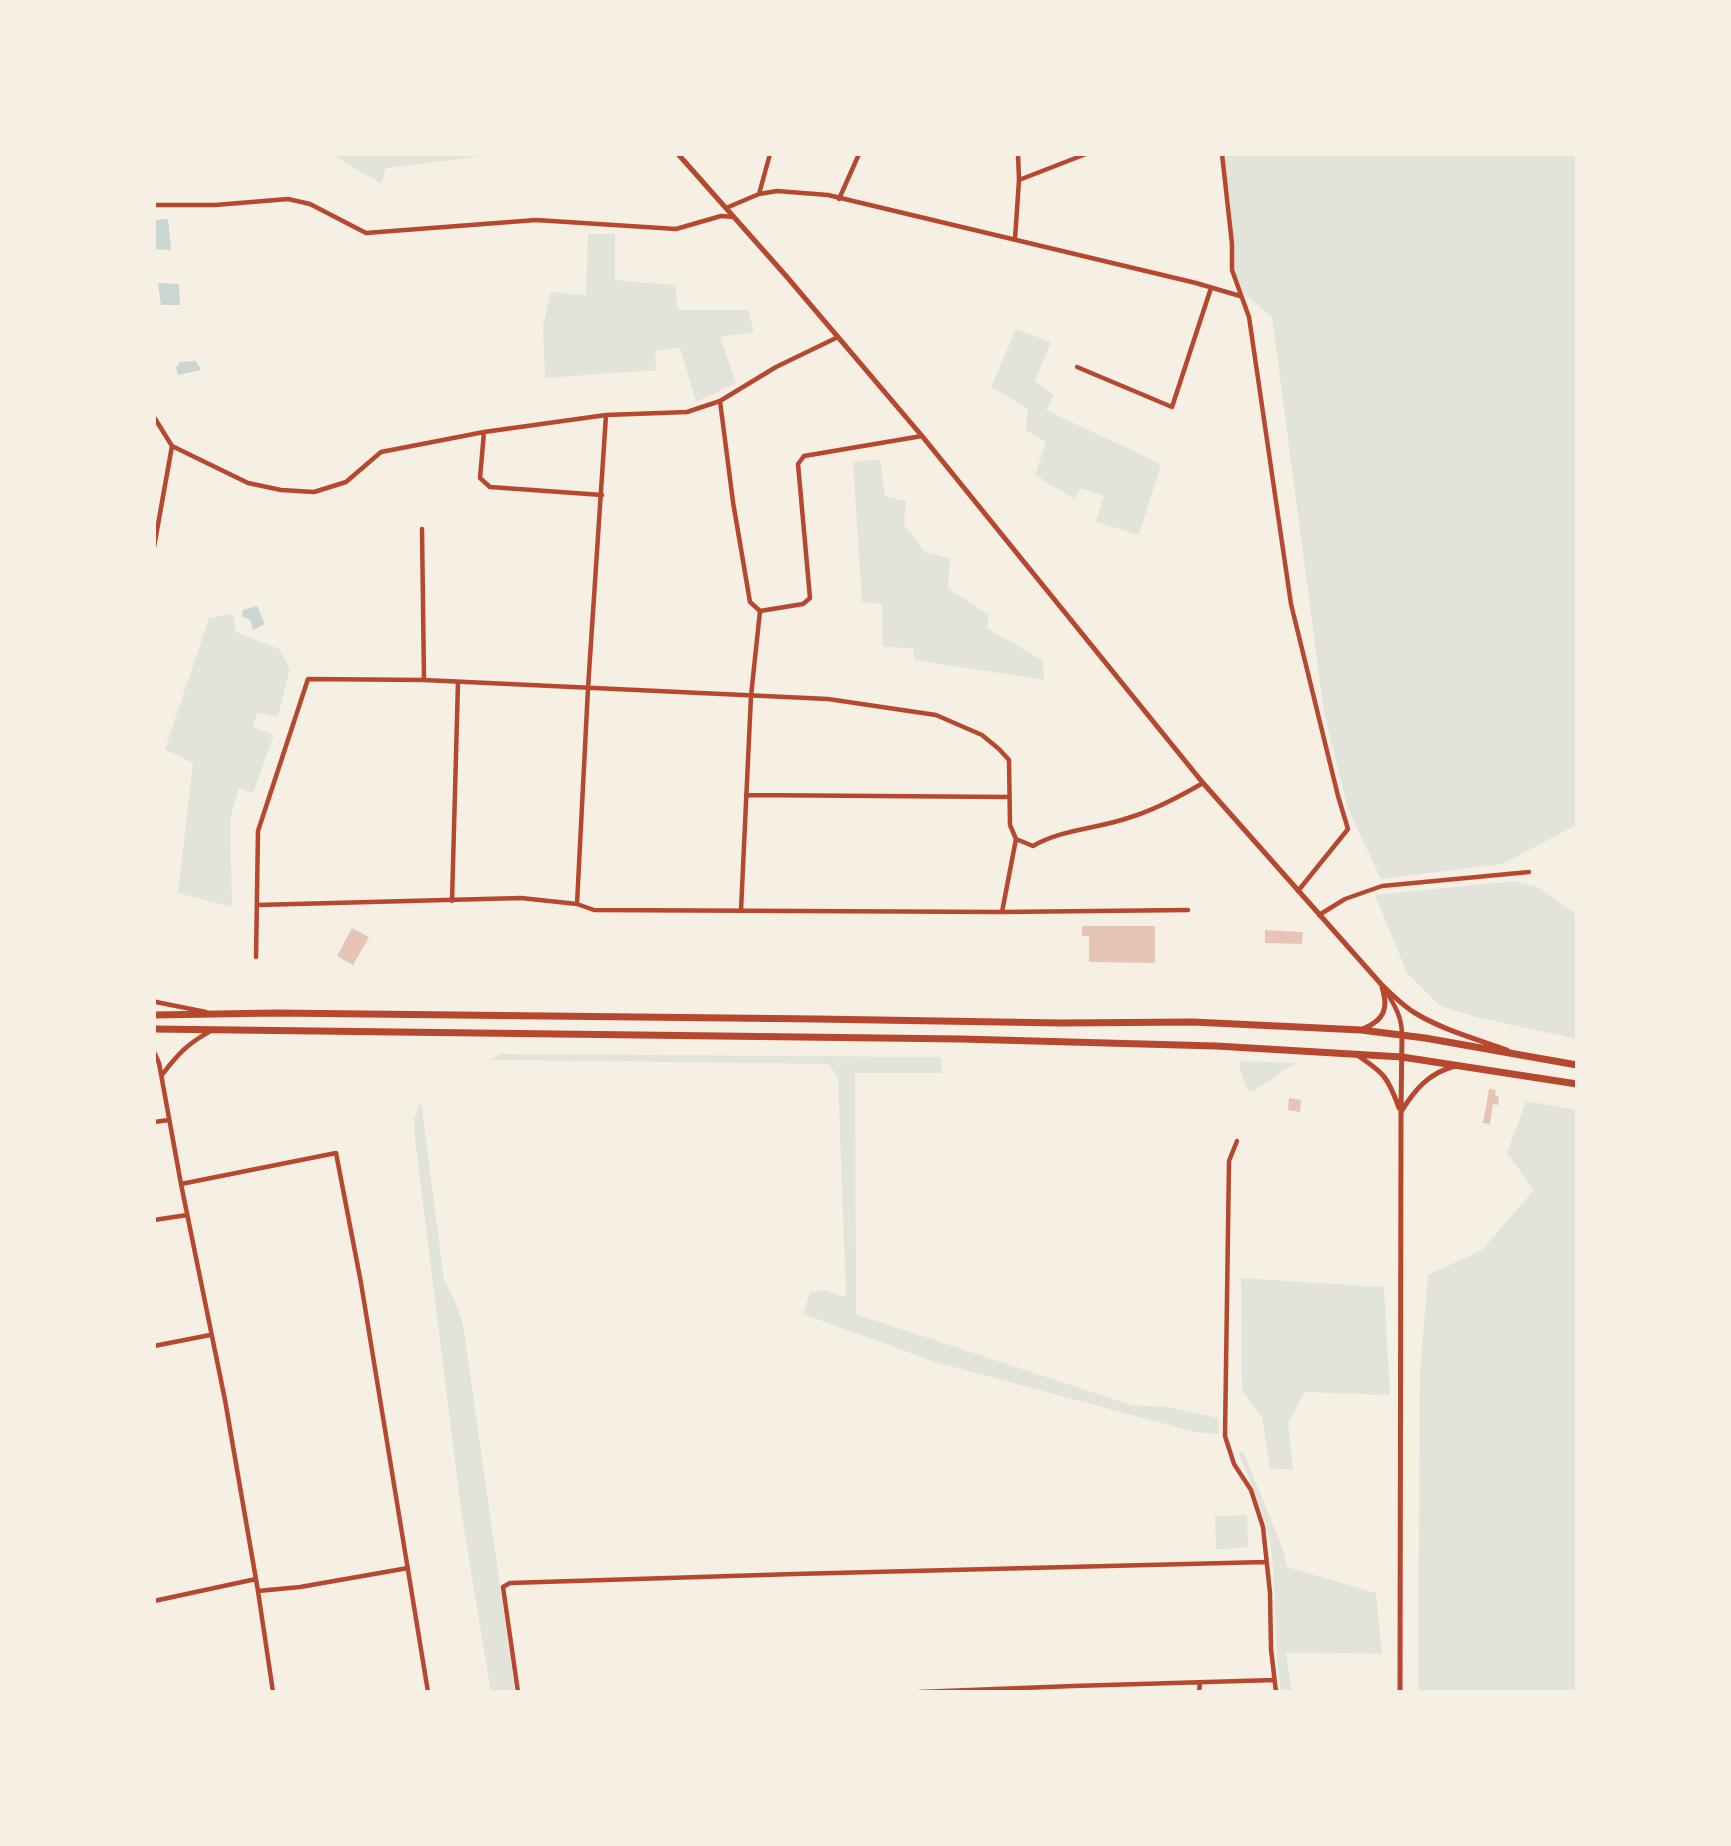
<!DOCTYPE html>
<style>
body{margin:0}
#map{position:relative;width:1731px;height:1846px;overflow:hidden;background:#f6efe4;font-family:Helvetica,sans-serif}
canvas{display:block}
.frame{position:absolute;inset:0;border:156px solid #f6efe4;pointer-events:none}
</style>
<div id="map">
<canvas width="1731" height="1846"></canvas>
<div class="frame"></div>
</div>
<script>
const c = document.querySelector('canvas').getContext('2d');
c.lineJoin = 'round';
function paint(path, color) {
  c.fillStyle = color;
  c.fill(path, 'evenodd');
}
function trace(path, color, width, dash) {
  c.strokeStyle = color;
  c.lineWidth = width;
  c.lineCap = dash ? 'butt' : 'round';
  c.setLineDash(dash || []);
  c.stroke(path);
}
const green = new Path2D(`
 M331,154h146v3l-91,11 -5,16z
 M1222,154h355v671l-75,39 -121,15 -33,-70 -24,-96 -52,-396 -27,-22 -13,-25 -2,-67z
 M588,234h27v46l60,5 3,25h70l6,22 -34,5 16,46 -40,19 -16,-54 -25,3 1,19 -111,8 -2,-53 8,-33 35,3z
 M1016,329l35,13 -16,39 19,14 -8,15 115,54 -22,71 -43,-13 8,-26 -23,-8 -7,11 -39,-24 11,-33 -20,-12 2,-21 -37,-22z
 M880,459l5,37 21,5 -2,24 22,28 24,5 -2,30 41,27 -2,13 56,33 1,19 -129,-20 -2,-12 -30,-1 -1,-43 -20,-2 -9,-140z
 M233,614l3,18 43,17 11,20 -12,48 -21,-4 -4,14 21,8 -21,58 -14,-5 -9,32 2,87 -54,-14 15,-130 -28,-14 44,-131z
 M1514,881l24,6 39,28v124l-101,-22 -36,-11 -33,-33 -32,-78z
 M500,1054l441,3 1,16h-87l1,241 275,91 37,2 50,11 1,16 -24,-2 -260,-70 -132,-48 7,-22 14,-2 22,7 -8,-219 -9,-14 -338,-4z
 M1240,1061l55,2 -41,28h-4l-3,-2 -7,-20z
 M421,1101l23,179 10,19 9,25 52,368h-24l-29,-175 -47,-378 -1,-21z
 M1526,1101l51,9v582h-159l2,-320 8,-97 54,-25 52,-60 -27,-37z
 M1241,1278l143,9 6,108 -85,-3 -17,31 5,47 -23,-1 -8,-52 -20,-26z
 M1243,1451l41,101 3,15 89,26 6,61 -96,-1 6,39h-11c-7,-45 -5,-91 -9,-136 -4,-37 -20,-70 -34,-104z
 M1247,1515l1,32 -32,3 -1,-34z`);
const water = new Path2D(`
 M168,219l3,31 -16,-1 -1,-25 3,-4z
 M158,283l21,1 1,21h-19z
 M196,361l5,9 -23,5 -2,-8 4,-5z
 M257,606l8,18 -12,6 -2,-9 -9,-5 1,-6z`);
const building = new Path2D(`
 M1082,926h73v37l-66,-1v-26h-7z
 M352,928l17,9 -16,28 -16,-9z
 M1265,930l38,2 -1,12 -37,-1z
 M1489,1089l7,1 -1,5 4,1 -1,9 -5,-1 -3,20 -7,-1z
 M1289,1098l12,2 -1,12 -12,-2z`);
const minor = new Path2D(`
 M1222,154l10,90v26l17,47 42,287 47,192 10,33 -50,62
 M1019,180l67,-26
 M759,194l11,-40
 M839,199l20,-45
 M154,205h61l73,-6 22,5 56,29 170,-13 140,9 45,-13 13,1
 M726,208l33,-14 18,-3 51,4 368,88 44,13
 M1015,239l4,-59 -1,-26
 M1077,367l95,40 39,-119
 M720,401l13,101 17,100 10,9 -9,85 -10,214
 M154,417l18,29 -18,101
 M484,432l-4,46 10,9 112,8
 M172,446l76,37 33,7 33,2 32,-10 35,-30 103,-20 122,-17 81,-3 33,-11 56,-34 62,-30
 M422,529l2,151
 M760,611l43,-7 7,-6 -12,-134 6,-8 118,-20
 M746,795l263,2
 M452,901l6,-219
 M577,904l11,-216 18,-273
 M257,905l264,-7 56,6 17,6 408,2 186,-2
 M1002,912l14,-73
 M1319,915l26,-16 37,-13 147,-14
 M256,957l2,-126 50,-152 116,1 404,19 108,16 46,20 17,14 10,11 1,65 6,14 17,7c29,-17 63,-17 95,-28 27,-8 51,-21 75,-35
 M1386,991c9,15 16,26 16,44
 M154,1000l2,2 50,10
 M154,1052l5,11 22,121 44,216 33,191 15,101
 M162,1075c15,-20 25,-31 47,-43
 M154,1122l15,-2
 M1237,1141l-8,20 -4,275 9,28 17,26 12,37 7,66 1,56 5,43
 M181,1184l155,-31 25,130 67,409
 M154,1220l33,-5
 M154,1346l56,-11
 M258,1591l42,-4 108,-19
 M154,1601l102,-22
 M518,1692l-15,-105 7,-4 284,-9 471,-12
 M919,1692l154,-6 201,-6
 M1199,1692l1,-9`);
const tertiary = new Path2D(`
 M678,154l109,123 135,159 281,347 178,201c11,11 21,21 34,29 28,17 61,26 92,37
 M1363,1029c21,-9 26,-20 19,-42
 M1357,1055c27,18 31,22 42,53
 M1401,1112c14,-23 28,-39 54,-46
 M1400,1692l1,-580 1,-77`);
const trunk = new Path2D(`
 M154,1015l122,-2 541,6 244,4 132,-1 168,8 64,8 152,27
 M154,1029l807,10 255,7 186,11 175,27`);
paint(green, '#e2e4dc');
paint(water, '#c9d6d2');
paint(building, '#e6c5b7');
trace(minor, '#b5482f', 4.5);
trace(tertiary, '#b5482f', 5);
trace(trunk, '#b5482f', 7);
</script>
